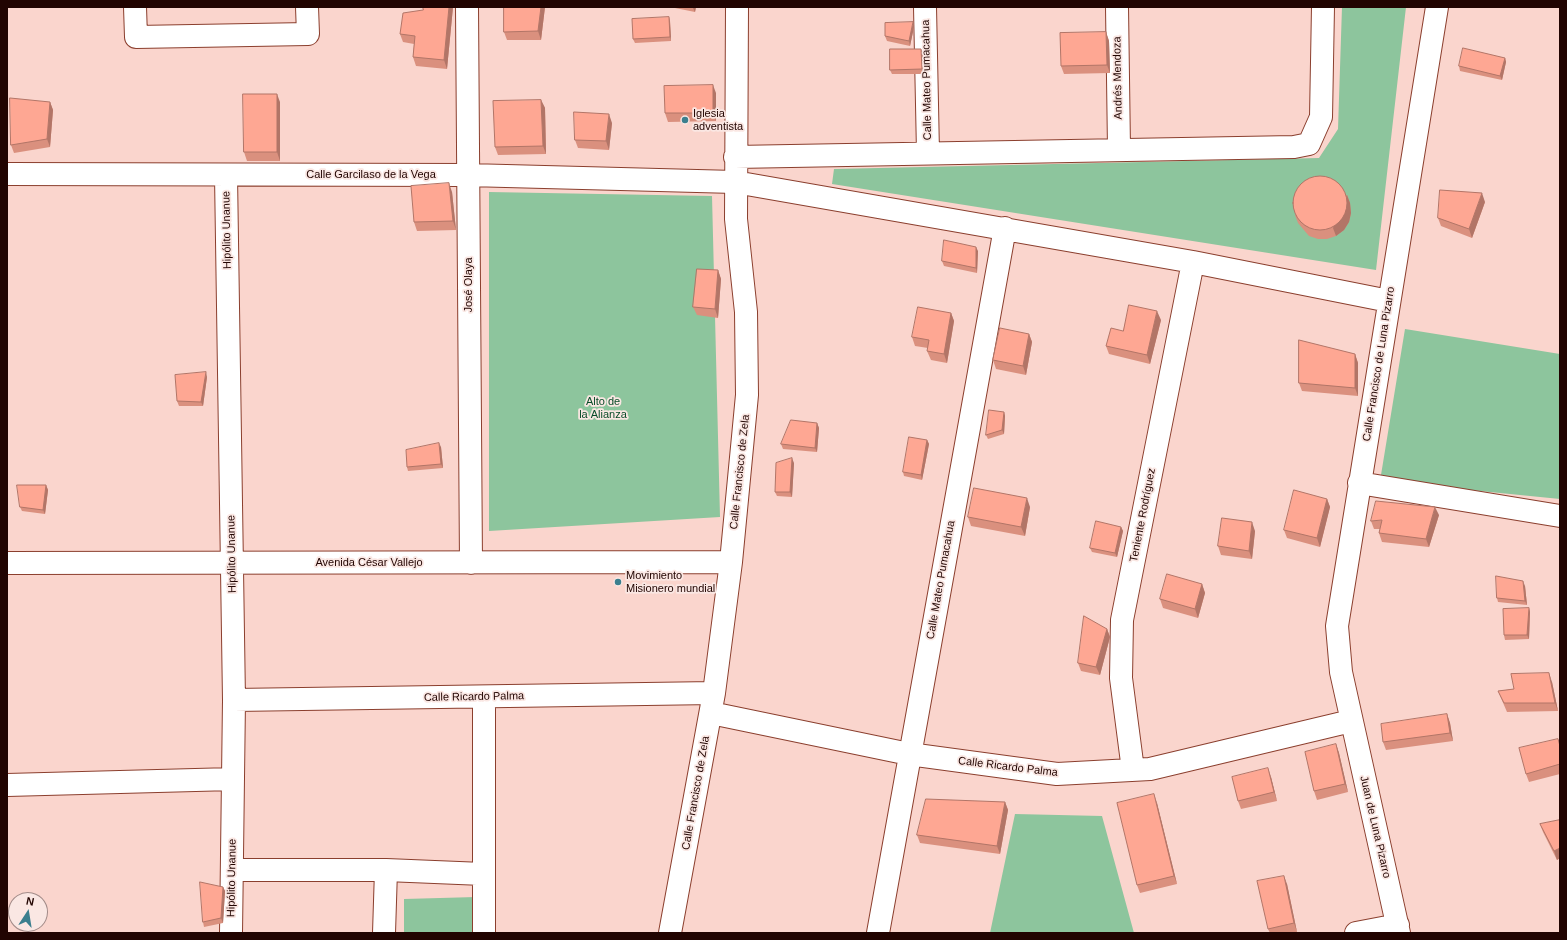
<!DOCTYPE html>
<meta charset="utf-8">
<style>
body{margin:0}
#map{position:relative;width:1567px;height:940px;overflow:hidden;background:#fad5cd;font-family:Helvetica,sans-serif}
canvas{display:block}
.frame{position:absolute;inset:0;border:8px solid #210401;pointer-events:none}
.north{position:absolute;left:8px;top:892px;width:40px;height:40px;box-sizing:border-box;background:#fae7e3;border:1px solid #a38c89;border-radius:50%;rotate:12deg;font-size:11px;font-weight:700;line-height:16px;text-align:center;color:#210401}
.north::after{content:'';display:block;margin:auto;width:14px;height:18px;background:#3b7f8e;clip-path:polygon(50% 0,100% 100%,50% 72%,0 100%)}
</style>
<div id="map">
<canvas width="1567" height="940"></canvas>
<div class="frame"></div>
<div class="north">N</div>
</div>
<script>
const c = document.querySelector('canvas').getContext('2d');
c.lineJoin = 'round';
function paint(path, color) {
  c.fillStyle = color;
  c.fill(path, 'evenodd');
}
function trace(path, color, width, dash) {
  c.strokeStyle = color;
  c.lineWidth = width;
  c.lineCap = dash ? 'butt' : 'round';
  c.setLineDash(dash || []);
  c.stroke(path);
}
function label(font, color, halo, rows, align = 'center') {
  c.font = font + ' Helvetica,sans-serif';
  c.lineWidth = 3.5;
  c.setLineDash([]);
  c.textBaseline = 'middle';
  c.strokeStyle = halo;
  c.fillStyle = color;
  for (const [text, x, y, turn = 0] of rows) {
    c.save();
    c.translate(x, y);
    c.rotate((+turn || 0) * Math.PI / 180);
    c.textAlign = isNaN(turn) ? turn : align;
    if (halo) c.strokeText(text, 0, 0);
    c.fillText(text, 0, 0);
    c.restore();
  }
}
const green = new Path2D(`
 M1342,7h64l-30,263 -544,-86 2,-15 485,-11 19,-29z
 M489,192l223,4 8,321 -231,14z
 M1405,329l155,25v145l-180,-18z
 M1015,814l87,2 32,117h-144z
 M476,897l1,36h-73v-34z`);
const minor = new Path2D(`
 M135,7l1,30 172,-3 -1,-27
 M467,7l4,556
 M925,7l3,146
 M1117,7l2,142
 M735,157l559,-10 15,-3 12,-27 2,-110
 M7,174l461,1 267,7 458,80 196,39
 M226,175l8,525 -3,233
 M1359,483l201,33
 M7,563l724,-1
 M484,697v236
 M234,700l480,-7
 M711,713l198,41 148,20 93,-5 201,-48
 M1133,770l-12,-92 1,-58 71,-358
 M7,785l226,-6
 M232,870h154l97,4
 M384,933l2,-63
 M670,933l44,-240 17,-131 16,-167 -1,-83 -10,-93 1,-212
 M878,933l127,-705
 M1356,933l42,-8
 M1399,933l-58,-261 -4,-46 100,-619`);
const wall = new Path2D(`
 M423,7h30l-6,62 -31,-3 -3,-9 1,-13 -11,-2 -3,-8 23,-24z
 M504,7h41l-4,33h-34l-3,-8z
 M670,7h26l-1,5z
 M669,17l1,4 1,20 -36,2 -2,-4z
 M914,27l-4,19 -23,-5 -2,-5z
 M1106,32l3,9 1,32 -46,1 -3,-8z
 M923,53v21h-31l-2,-4z
 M1505,58l1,4 -4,18 -42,-9 -1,-5z
 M716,93v28l-48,1 -3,-9z
 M541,100l4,8 1,46 -48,1 -3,-8z
 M50,102l3,8 -3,37 -36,6 -3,-8z
 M280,102v59h-33l-3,-9z
 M612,123l-3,27 -31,-2 -3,-8z
 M452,192l4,38 -39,1 -3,-9z
 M1347,195l3,8 1,10 -2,9 -5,8 -8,6 -9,3h-9l-9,-3 -11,-13 -3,-8z
 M1485,202l-13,36 -31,-12 -3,-8z
 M978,251l-1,22 -33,-7 -2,-5z
 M718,270l3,9 -3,39 -21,-3 -4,-8z
 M951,313l3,8 -7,42 -16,-3 -4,-9 1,-3 -13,-2 -3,-9z
 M1161,320l-11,44 -41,-10 -3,-8z
 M1029,334l3,8 -6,33 -30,-6 -3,-9z
 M1355,354l3,9v33l-56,-5 -3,-8z
 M207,377l-4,29h-24l-2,-5z
 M1004,412l1,4 -1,18 -16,5 -2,-4z
 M817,423l2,5 -2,24 -34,-3 -2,-5z
 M927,440l2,4 -7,36 -18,-4 -1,-4z
 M441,447l2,21 -35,3 -1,-4z
 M794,463l-2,34 -15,-1 -2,-4z
 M46,485l2,5 -3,24 -23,-3 -2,-4z
 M1327,499l3,8 -10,40 -33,-9 -3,-8z
 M1030,507l-5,29 -54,-10 -3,-9z
 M1439,515l-10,32 -47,-5 -3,-9 1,-4h-6l-3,-8z
 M1121,527l2,4 -6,26 -25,-5 -2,-4z
 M1255,531l-3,28 -31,-4 -3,-9z
 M1202,584l3,9 -7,25 -35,-10 -3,-9z
 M1525,586l2,19 -29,-3 -1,-4z
 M1529,608l1,4 -1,27 -24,1 -1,-5z
 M1107,629l3,8 -10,38 -19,-4 -3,-8z
 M1552,682l6,29 -51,1 -9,-21 16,-2z
 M1447,714l3,9 3,18 -67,9 -3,-8z
 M1336,744l3,9 9,39 -31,8 -3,-9z
 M1560,744v30l-31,8 -3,-8z
 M1271,777l6,24 -36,8 -3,-8z
 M1005,802l3,8 -8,44 -80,-11 -3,-8z
 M1157,803l20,81 -37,9 -3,-8z
 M1560,820v38l-3,2 -14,-28 -3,-8z
 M1287,884l10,48 -6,1h-21l-2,-4z
 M223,887l2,4 -2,32 -19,4 -1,-5z`);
const shadedWall = new Path2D(`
 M449,7h4l-6,62 -3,-9z
 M541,7h4l-4,33 -3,-9z
 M694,7h2l-1,5 -2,-4z
 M669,17l1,4 1,20 -1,-4z
 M913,22l1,5 -4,19 -1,-5z
 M1106,32l3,9 1,32 -3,-8z
 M921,49l2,4v21l-1,-5z
 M1505,58l1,4 -4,18 -2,-4z
 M713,85l3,8v28l-3,-8z
 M277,94l3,8v59l-3,-9z
 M541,100l4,8 1,46 -3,-8z
 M50,102l3,8 -3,37 -3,-8z
 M609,114l3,9 -3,27 -3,-9z
 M449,183l3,9 4,38 -3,-9z
 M1482,193l3,9 -13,36 -3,-9z
 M1347,195l3,8 1,10 -2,9 -5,8 -8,6 -3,-8z
 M976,247l2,4 -1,22 -1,-5z
 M718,270l3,9 -3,39 -3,-9z
 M1157,311l4,9 -11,44 -3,-9z
 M951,313l3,8 -7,42 -3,-9z
 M1029,334l3,8 -6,33 -3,-9z
 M1355,354l3,9v33l-3,-8z
 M206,372l1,5 -4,29 -2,-4z
 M1004,412l1,4 -1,18 -2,-4z
 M817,423l2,5 -2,24 -2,-4z
 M927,440l2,4 -7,36 -1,-5z
 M439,443l2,4 2,21 -2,-4z
 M792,458l2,5 -2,34 -2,-5z
 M46,485l2,5 -3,24 -2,-4z
 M1027,498l3,9 -5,29 -4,-9z
 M1327,499l3,8 -10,40 -3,-9z
 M1435,507l4,8 -10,32 -3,-8z
 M1252,522l3,9 -3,28 -3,-8z
 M1121,527l2,4 -6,26 -2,-4z
 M1523,581l2,5 2,19 -2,-4z
 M1202,584l3,9 -7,25 -3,-9z
 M1529,608l1,4 -1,27 -2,-4z
 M1107,629l3,8 -10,38 -4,-8z
 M1549,673l3,9 6,29 -3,-8z
 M1447,714l3,9 3,18 -3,-8z
 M1336,744l3,9 9,39 -3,-8z
 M1268,768l3,9 6,24 -3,-9z
 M1154,794l3,9 20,81 -3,-8z
 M1005,802l3,8 -8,44 -3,-8z
 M1560,848v10l-3,2 -3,-9z
 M1284,876l3,8 10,48 -3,-9z
 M223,887l2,4 -2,32 -2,-5z`);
const building = new Path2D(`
 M423,7h26l-5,53 -31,-3 2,-21 -15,-2 3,-21 20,-3z
 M504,7h37l-3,24 -34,1z
 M669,17l1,20 -37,2 -1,-20z
 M913,22l-4,19 -24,-5v-13z
 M1106,32l1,33 -46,1 -1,-33z
 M1463,48l42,10 -5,18 -41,-10z
 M890,49h31l1,20 -32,1z
 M713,85v28h-48l-1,-27z
 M243,94h34v58h-33z
 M10,98l40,4 -3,37 -36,6z
 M541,100l2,46 -48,1 -2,-46z
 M574,112l35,2 -3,27 -31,-1z
 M1293 203a27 27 0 1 1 54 0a27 27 0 1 1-54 0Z
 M449,183l4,38 -39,1 -3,-36z
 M1440,190l42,3 -13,36 -31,-11z
 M944,240l32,7v21l-34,-7z
 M697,269l21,1 -3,39 -22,-2z
 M1129,305l28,6 -10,44 -41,-9 5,-18 12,3z
 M918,307l33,6 -7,41 -17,-3 2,-11 -17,-3z
 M1000,328l29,6 -6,32 -30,-6z
 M1299,340l56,14v34l-56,-5z
 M206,372l-5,30 -24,-1 -2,-26z
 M989,410l15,2 -2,18 -16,5z
 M791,420l26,3 -2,25 -34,-4z
 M909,437l18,3 -6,35 -18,-3z
 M439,443l2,21 -34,3 -1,-17z
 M792,458l-2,34h-15l1,-29z
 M17,485h29l-3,25 -23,-3z
 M974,488l53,10 -6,29 -53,-10z
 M1294,490l33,9 -10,39 -33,-8z
 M1376,501l59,6 -9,32 -47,-6 3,-13 -11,1z
 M1222,518l30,4 -3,29 -31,-5z
 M1096,521l25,6 -6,26 -25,-5z
 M1167,574l35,10 -7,25 -35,-10z
 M1496,576l27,5 2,20 -28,-3z
 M1529,608l-2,27h-23l-1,-26z
 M1084,616l23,13 -11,38 -18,-4z
 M1549,673l6,30h-51l-6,-12 16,-2 -3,-15z
 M1447,714l3,19 -67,9 -2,-18z
 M1558,739l2,7v18l-34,10 -7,-26z
 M1336,744l9,40 -31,7 -9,-39z
 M1268,768l6,24 -36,9 -6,-24z
 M1154,794l20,82 -37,9 -20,-82z
 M926,799l79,3 -8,44 -80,-11z
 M1560,820v28l-6,3 -14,-27z
 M1284,876l10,47 -26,6 -11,-48z
 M200,882l23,5 -2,31 -18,4z`);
const markers = [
 [685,120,4,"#3b7f8e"],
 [618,582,4,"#3b7f8e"]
];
const streetNames = [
 ["Andrés Mendoza",1118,78,-91],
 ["Calle Mateo Pumacahua",927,80,-91],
 ["Calle Garcilaso de la Vega",371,175],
 ["Hipólito Unanue",227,230,-91],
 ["José Olaya",469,285,-90],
 ["Calle Francisco de Luna Pizarro",1379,364,-81],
 ["Calle Francisco de Zela",740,472,-84],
 ["Teniente Rodríguez",1143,515,-79],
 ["Hipólito Unanue",232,554,-91],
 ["Avenida César Vallejo",369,563],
 ["Calle Mateo Pumacahua",941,580,-80],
 ["Calle Ricardo Palma",474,697,-1],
 ["Calle Ricardo Palma",1008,767,7],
 ["Calle Francisco de Zela",696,793,-80],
 ["Juan de Luna Pizarro",1375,827,77],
 ["Hipólito Unanue",232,878,-89]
];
const poiNames = [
 ["Iglesia",693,114],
 ["adventista",693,127],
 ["Movimiento",626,576],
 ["Misionero mundial",626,589]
];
const parkNames = [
 ["Alto de",603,402],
 ["la Alianza",603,415]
];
paint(green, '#8dc59d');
trace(minor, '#8b3f2e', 24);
trace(minor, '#fff', 22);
paint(wall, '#da907e');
paint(shadedWall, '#b27567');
paint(building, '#fea793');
trace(building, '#b27567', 1);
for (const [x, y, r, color] of markers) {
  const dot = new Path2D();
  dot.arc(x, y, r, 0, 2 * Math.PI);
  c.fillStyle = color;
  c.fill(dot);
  trace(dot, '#fae7e3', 1.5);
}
label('11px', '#210401', '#fae7e3', streetNames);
label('11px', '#210401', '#fae7e3', poiNames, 'left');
label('11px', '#084c28', '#fae7e3', parkNames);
</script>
